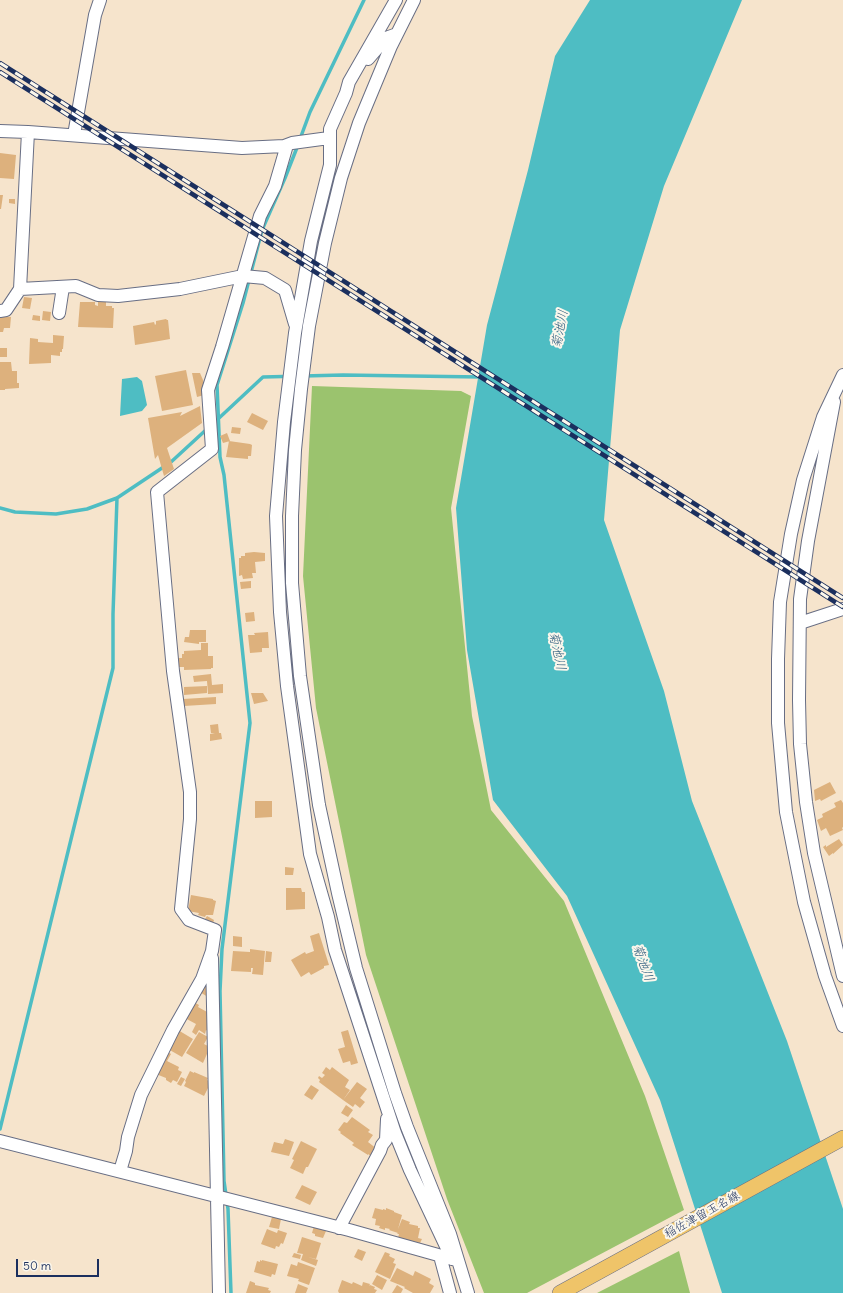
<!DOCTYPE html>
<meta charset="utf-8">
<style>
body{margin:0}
#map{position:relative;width:843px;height:1293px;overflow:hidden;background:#f6e4cc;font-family:Delius,sans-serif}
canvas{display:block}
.scale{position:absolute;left:16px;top:1259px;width:83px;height:18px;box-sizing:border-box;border:2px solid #1b2f5e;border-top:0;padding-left:5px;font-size:12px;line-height:14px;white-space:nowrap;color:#1b2f5e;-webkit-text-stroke:3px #fbf7ec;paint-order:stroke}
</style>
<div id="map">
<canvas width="843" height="1293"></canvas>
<div class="scale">50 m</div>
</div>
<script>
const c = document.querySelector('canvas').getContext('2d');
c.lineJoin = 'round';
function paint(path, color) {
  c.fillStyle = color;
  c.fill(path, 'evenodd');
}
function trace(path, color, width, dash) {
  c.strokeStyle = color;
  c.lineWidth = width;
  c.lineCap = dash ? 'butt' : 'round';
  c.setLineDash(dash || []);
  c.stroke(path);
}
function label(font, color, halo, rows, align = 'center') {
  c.font = font + ' Delius,"Klee One",sans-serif';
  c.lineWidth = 4;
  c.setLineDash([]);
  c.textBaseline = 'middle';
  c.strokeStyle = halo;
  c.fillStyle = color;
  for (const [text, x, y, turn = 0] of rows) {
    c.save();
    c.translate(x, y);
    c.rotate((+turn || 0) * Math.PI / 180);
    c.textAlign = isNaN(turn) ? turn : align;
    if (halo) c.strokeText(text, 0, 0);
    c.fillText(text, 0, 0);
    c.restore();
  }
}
const green = new Path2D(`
 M312,386l149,5 10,5 -20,112 21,208 19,94 73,91 81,195 39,114 -157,83h-43l-37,-94 -81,-244 -50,-247 -13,-132z
 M679,1251l11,42h-93z`);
const water = new Path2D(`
 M590,0h152l-78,186 -44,144 -16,190 60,171 28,110 95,240 56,168v84h-121l-62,-193 -93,-204 -74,-96 -26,-150 -11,-142 31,-183 41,-155 27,-114z
 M137,377l5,4 5,24 -5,6 -22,5 2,-37z`);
const stream = new Path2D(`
 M300,139l10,-27 54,-112
 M218,419l45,-42 80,-2 138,2
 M0,508l15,4 41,2 31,-5 30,-11 54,-36 37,-34
 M0,1129l113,-461v-54l4,-116
 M231,1293l-3,-84 -4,-28 -4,-190 2,-42 28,-226 -26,-248 -4,-18 -3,-72 26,-82 19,-73 23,-52 13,-33`);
const building = new Path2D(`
 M0,153l16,2 -2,24 -14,-1z
 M0,195h3l-2,14h-1z
 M9,199h6v5l-6,-1z
 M24,297l8,1 -2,11 -8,-1z
 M98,301h8v5h6v2h2l-1,20 -35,-1 2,-25h15v3l3,1z
 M43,311l8,1 -1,9 -8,-1z
 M33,315l7,1v5l-8,-1z
 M0,316l11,1 -1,11h-6l-1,4h-3z
 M166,319l1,1h1l2,19 -11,2 -2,-13 2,13 -24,4 -2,-19 21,-4 1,3 1,-1v-3z
 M53,335l11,1 -1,13h-1v3h-2v4l-9,-1v8l-22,1 1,-26 8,1v3l15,1z
 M0,348h7v9h-7z
 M0,362h11l1,9h5v12h2v5l-14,1v1h-5z
 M186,370l7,35 -31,6 -7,-35z
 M192,373h8l3,7 2,7 -1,8 -7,2z
 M200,406l2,17 -35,25 7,21 -10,7 -6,-21 -3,4 -7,-41 34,-6 -2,4z
 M252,413l16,8 -5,9 -16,-8z
 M232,427l9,1 -1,6 -9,-1z
 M227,433l3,8 -7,2 -3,-7z
 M229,441l21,3 2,1 -1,11h-3v3l-22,-2z
 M254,552l11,1v8l-10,1 1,11h-4l1,5 -10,1 -1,-4 -3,1v-18h2v-2h4v-3z
 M251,581v7l-10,1 -1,-7z
 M254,612l1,9 -9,1 -1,-9z
 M190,630h16v12h-7v2l-15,-2 1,-5h4z
 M268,632l1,16h-7v4l-12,1 -2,-18h7l-1,-2z
 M201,643h7v13h5v12h-2v1l-27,1v-3h-7v-9h5v-4h2v-3l17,-1z
 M211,674l1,11 11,-1v9l-15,1 -1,-13 -13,1 -1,-6z
 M207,686v7l-23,2v-8z
 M251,693h12l5,8 -14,3z
 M216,697v7l-32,2 -1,-7z
 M218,724l1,9h2l1,6 -12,2v-7l5,-1h-4l-1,-8z
 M830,782l6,11 -15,8 -1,-2 -5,2 -1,-11z
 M841,800l2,3v24l-1,1 1,2 -13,6 -4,-8 -5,3 -4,-11 6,-3 -1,-3 14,-7 -2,-4z
 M255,801h17v16l-17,1z
 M839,839l4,6 -10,9v-1l-4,3 -6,-9 3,-2v2z
 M285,867l9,1 -1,7h-8z
 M286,888h15l1,4h3v17l-19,1z
 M191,895l22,4v1l3,1 -3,14h-7l-1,2 -7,-2 1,-2 -11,-2z
 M207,916l7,4 -1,3 -8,-4z
 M319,933l10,32 -5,1v2l-13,7 -2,-3 -8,5 -10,-17 14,-8 1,2 8,-3 -4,-15z
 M233,936l9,1v10l-9,-1z
 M250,949l15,2 -2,24 -11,-1 1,-6h-2v4l-20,-1 2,-20 17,1z
 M266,951l6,1 -1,10h-6z
 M203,980l6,5 -1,12 -10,-6z
 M192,1001l7,4 -1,2 11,6 1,5 -3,6 4,3 -3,4 -2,-1 -1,4 -6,-4 -3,5 -4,-3 4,-8 -13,-7z
 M178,1030l15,9 -11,18 -14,-8z
 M348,1030l10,33 -7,2 -1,-4 -7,2 -5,-14 7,-2 -4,-15z
 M199,1032l9,5 -4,7 6,3 -7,16 -17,-10z
 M165,1050l6,4 -4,7 12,6 -1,3 4,2 -5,10 -4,-2 -2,3 -5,-3v-2l-15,-6z
 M326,1067l4,3 2,-3 17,13 -4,7 5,3 -7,10 -24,-18 1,-2 -2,-2 1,-2 3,2 3,-3 -3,-2z
 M190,1071l4,2v-1l14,6 -1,2 2,1 -1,2 2,1 -6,12 -20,-10 2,-4 -1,-1z
 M181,1077l4,2 -4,7 -4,-2z
 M357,1082l10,7 -7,9 5,4 -5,6 -5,-4 -2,3 -10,-7z
 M311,1085l8,5 -7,10 -8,-5z
 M346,1105l7,5 -5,7 -7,-4z
 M352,1117l18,13 -2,2 5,3 -5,7 9,7 -5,8 -4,-3v1l-16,-10 2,-2 -14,-10 1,-1 -3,-2 6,-8 3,1z
 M285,1139l9,3 -5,14 -18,-4 3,-10 9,2z
 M301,1141l16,8 -9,18h-2l-3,7 -13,-6 4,-8 -2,-1z
 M302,1185l15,7 -7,13 -15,-7z
 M375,1208l8,2v-1l3,1v-2l8,3v1l8,3 -4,14 4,-10 8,3 -1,2 9,2v2h2l-2,10 4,1 -2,4 -22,-5 1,-4h-2l1,-1 -9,-3 1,-1 -5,-1v2l-6,-2 1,-2 -5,-1 1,-6 -4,-1z
 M272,1217l9,2 -2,10 -10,-2z
 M314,1226l12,5 -3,7 -8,-2v-2l-3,-1z
 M267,1229l10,4 1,-3 9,3 -4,11 -2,-1 -2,4 -3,-1 -1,3 -14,-5z
 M302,1237l19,6 -5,16 -8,-2 10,3 -2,6 -15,-6 2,-6 -6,-1z
 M358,1249l8,3 -4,9 -8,-4z
 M385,1252l5,2 -1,2 6,3 -2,4 3,1 -6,15 -15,-7z
 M294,1253l7,2 -1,4 -8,-2z
 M260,1260l2,1v-1l16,4 -3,11 -3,-1 -1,3 -17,-5 3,-11 3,1z
 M298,1262l17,6 -6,17 -11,-4 1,-2 -12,-3 4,-12 6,2z
 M397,1268l16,8 2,-5 16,8 -2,4 5,3 -4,7h-17l-9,-5 1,-1 -15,-6z
 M377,1275l10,5 -5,10 -10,-6z
 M342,1280l10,4 1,-2 9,4 1,-4 7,2 -1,2 1,-1 5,2 -1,2 3,1 -2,3h-36l-1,-2z
 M250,1281l5,2v2l14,3 -1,2 3,1 -1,2h-24z
 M298,1284l10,4 -2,5h-11z
 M397,1285l6,4 -2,4h-9z`);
const minor = new Path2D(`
 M396,0l-47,82 -3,11 -16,36v36l-19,76 -16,92 -11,89 -8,94 4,96 7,74 23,168 18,63 7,33 60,183 15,37 42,89
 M414,0l-23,46 -32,77 -18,55 -16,65 -16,83 -8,63 -6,61 -3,66v67l8,93 19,129 19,88 18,75 39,125 12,34 43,107 18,59
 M368,59l18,-21 11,-4
 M0,131l28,1 214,16 42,-2 8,-3 37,-5
 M74,135l21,-120 5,-15
 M20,289l56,-3 22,9 20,1 62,-7 63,-13 22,2 20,12 10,34
 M0,311l6,-1 14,-21 8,-157
 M59,313l4,-26
 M843,375l-20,42 -20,63 -12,54 -11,68 -2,57v64l8,89 18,90 21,74 18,50
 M834,402l-26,139 -8,58 -1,101 1,44 6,58 8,51 29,123
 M800,623l43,-14
 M212,958l7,335
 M0,1141l349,89 107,30
 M120,1171l6,-20 2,-14 13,-42 32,-65 29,-51 10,-28 3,-21 -26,-10 -8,-11 9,-90v-27l-17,-121 -16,-179 55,-43 -4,-59 14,-43 38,-131 15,-30 12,-41
 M339,1228l41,-77 2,-6 4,-5 1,-21
 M440,1256l10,37`);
const major = new Path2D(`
 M560,1293l283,-155`);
const rail = new Path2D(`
 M0,63l843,535
 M0,72l843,535`);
const streetNames = [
 ["稲佐津留玉名線",702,1215,-29]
];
const waterNames = [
 ["菊池川",560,329,-79],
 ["菊池川",557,651,78],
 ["菊池川",643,963,70]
];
paint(green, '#9bc36e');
paint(water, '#4ebdc3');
trace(stream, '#4ebdc3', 3.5);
paint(building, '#ddb17d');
trace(minor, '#686e84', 14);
trace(major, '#686e84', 16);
trace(minor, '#fff', 12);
trace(major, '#efc469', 15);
trace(rail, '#1b2f5e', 4.5);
trace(rail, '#fbf7ec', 3, [9]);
label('12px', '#1b2f5e', '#fbf7ec', streetNames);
label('italic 13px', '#2a5a7c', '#fbf7ec', waterNames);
</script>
